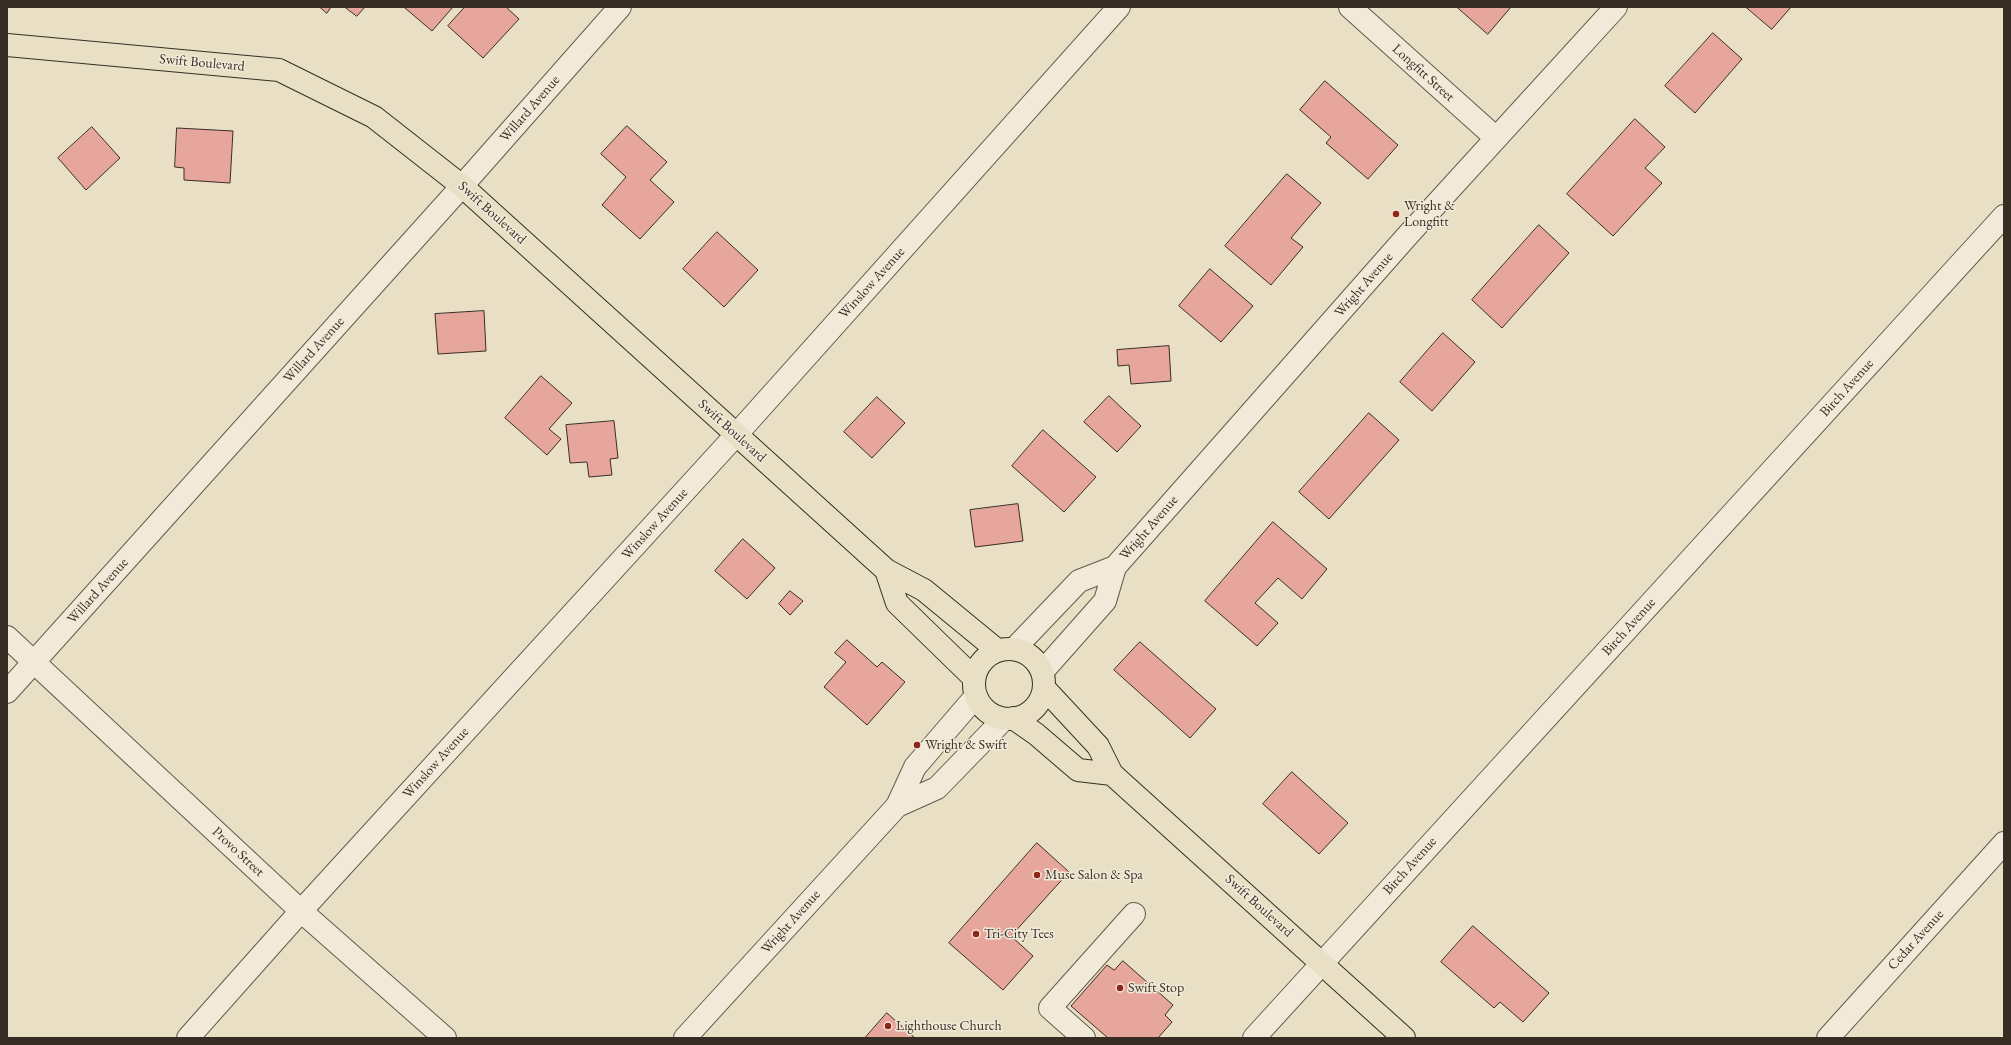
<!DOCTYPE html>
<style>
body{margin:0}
#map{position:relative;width:2011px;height:1045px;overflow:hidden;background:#e9dfc4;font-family:"EB Garamond",serif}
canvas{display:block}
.frame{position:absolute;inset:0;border:8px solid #382d25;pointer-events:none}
</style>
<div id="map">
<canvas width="2011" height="1045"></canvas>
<div class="frame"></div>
</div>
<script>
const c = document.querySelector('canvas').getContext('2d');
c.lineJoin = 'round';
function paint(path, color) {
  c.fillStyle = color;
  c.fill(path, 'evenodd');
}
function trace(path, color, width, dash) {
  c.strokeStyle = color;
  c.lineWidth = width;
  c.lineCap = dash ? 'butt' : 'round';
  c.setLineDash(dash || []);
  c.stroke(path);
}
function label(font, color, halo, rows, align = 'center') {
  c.font = font + ' "EB Garamond",serif';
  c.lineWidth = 3;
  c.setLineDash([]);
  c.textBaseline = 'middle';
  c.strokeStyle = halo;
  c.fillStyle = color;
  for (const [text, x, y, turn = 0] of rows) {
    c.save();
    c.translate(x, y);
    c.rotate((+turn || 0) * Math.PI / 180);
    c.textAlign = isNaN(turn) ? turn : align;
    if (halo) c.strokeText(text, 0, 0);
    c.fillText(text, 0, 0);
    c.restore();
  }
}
const building = new Path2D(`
 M320,7h11l-4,6z
 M345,7h20l-8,9z
 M407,7h46l-21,24 -27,-23z
 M465,7h41l13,12 -36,39 -35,-32z
 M1457,7h54l-23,27z
 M1746,7h45l-19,22z
 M1713,33l29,26 -47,54 -30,-27z
 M1325,81l73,64 -30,34 -42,-36 5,-6 -31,-27z
 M1635,119l30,28 -20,21 17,15 -49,53 -46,-42z
 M627,126l40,36 -17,18 24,22 -34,37 -38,-34 24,-28 -25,-23z
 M92,127l28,31 -34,32 -28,-32z
 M177,128l56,3 -3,52 -46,-3v-12l-9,-1z
 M1287,174l34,29 -30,35 12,9 -32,38 -46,-39z
 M1539,225l30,28 -67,75 -30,-28z
 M717,232l41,38 -34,37 -41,-38z
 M1210,269l43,37 -32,36 -42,-36z
 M484,311l2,40 -48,3 -3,-40z
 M1443,333l32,29 -43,49 -32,-29z
 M1169,346l2,35 -40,3 -2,-19 -11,1 -1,-16z
 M541,376l31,27 -23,26 12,10 -14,16 -42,-37z
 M1109,396l32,30 -24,26 -33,-30z
 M877,397l28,26 -33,35 -28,-26z
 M1369,413l30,27 -70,79 -30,-27z
 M614,421l4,37 -8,1 2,16 -23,2 -2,-15 -17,1 -4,-38z
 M1043,430l53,47 -32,35 -52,-46z
 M1018,504l5,37 -48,6 -5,-37z
 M1273,522l54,47 -25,30 -24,-21 -23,25 23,20 -21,23 -52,-45z
 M743,539l32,29 -28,31 -32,-28z
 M790,591l13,10 -13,14 -11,-11z
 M847,640l30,27 5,-5 23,20 -38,43 -43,-38 22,-25 -11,-9z
 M1140,642l76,67 -26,29 -76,-68z
 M1292,772l56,51 -29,31 -56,-50z
 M1037,843l32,29 -58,64 22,20 -30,34 -54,-47z
 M1473,926l76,67 -26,29 -23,-20 -6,6 -53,-46z
 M1123,961l50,44 -8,10 7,7 -14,16h-50l-37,-32 36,-41 7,5z
 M887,1013l28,25h-50z`);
const minor = new Path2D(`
 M1350,7l146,131
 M7,637l294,274 144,127
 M1015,648l64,-67 36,-14
 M1043,671l62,-70 10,-34 293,-332 208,-228
 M7,692l455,-506 158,-179
 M897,806l40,-18 67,-69
 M188,1038l113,-127 435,-476 383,-428
 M685,1038l212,-232 18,-39 61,-71
 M1084,1038l-34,-30 84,-94
 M1254,1038l750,-822
 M1828,1038l176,-195`);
const major = new Path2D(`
 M7,45l272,25 95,47 88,69 424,384 38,20 73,60
 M886,570l11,33 77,75
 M974 684a35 35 0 1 1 70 0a35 35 0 1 1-70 0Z
 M1045,689l53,57 14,28 292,264
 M1013,718l23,16 42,36 34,4`);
const markers = [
 [1396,214,4,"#8f2418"],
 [917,745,4,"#8f2418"],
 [1037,875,4,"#8f2418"],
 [976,934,4,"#8f2418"],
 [1120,988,4,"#8f2418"],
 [888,1026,4,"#8f2418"]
];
const streetNames = [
 ["Swift Boulevard",202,63,5],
 ["Longfitt Street",1423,73,42],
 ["Willard Avenue",530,109,-49],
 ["Swift Boulevard",492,213,42],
 ["Winslow Avenue",872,283,-48],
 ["Wright Avenue",1364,285,-49],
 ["Willard Avenue",314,350,-48],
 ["Birch Avenue",1847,388,-48],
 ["Swift Boulevard",732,431,42],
 ["Winslow Avenue",655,524,-48],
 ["Wright Avenue",1149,528,-49],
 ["Willard Avenue",98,591,-48],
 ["Birch Avenue",1629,627,-48],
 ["Winslow Avenue",436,763,-48],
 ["Provo Street",238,852,43],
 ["Birch Avenue",1410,866,-48],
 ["Swift Boulevard",1259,906,42],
 ["Wright Avenue",791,922,-48],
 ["Cedar Avenue",1916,940,-48]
];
const poiNames = [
 ["Wright &",1404,206],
 ["Longfitt",1404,222],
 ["Wright & Swift",925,745],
 ["Muse Salon & Spa",1045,875],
 ["Tri-City Tees",984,934],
 ["Swift Stop",1128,988],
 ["Lighthouse Church",896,1026]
];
paint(building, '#e7a69b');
trace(building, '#382d25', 1);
trace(minor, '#645a4d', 24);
trace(major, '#382d25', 24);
trace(minor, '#f1ead9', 22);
trace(major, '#e9dfc4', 22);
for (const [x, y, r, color] of markers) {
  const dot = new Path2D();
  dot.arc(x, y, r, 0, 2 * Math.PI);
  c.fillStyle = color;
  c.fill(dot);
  trace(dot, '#f1ead9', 1.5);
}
label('14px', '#382d25', '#f1ead9', streetNames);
label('14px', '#382d25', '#f1ead9', poiNames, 'left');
</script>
